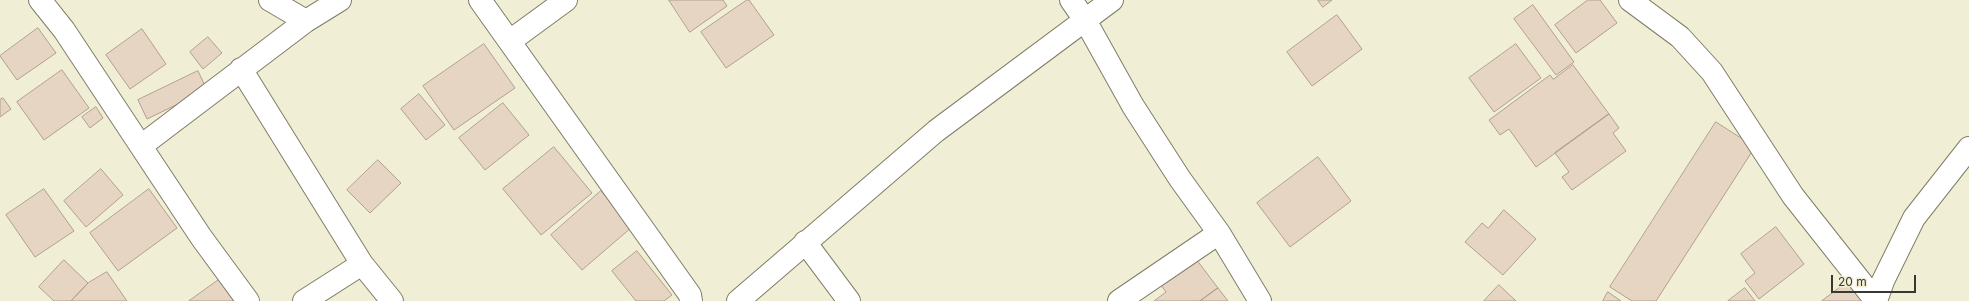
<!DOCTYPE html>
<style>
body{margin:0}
#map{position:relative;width:1969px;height:301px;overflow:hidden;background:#f1eed6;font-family:Inter,sans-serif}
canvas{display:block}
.scale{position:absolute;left:1831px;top:275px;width:85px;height:18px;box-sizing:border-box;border:2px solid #39382e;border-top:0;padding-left:5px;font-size:12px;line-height:14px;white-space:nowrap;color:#39382e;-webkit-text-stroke:3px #f1eed6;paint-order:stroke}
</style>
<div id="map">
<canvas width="1969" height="301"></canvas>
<div class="scale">20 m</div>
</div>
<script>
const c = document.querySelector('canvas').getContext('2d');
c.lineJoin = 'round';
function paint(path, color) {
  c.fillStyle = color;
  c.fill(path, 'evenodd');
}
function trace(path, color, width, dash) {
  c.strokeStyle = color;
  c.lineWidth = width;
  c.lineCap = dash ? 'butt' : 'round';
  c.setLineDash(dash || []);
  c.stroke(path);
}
const building = new Path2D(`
 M669,0h54l4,6 -37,26z
 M747,0h2l25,35 -48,33 -25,-36z
 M1318,0h14l-9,7z
 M1588,0h12l17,23 -41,30 -21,-28z
 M1533,5l41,57 -18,13 -42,-56z
 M1337,15l25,34 -50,37 -25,-34z
 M38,28l18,25 -39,27 -17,-24z
 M142,29l24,35 -36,25 -24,-34z
 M208,37l14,16 -19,16 -13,-17z
 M484,44l31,44 -61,42 -31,-44z
 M1516,44l25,34 -47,34 -25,-34z
 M1573,65l36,49 -73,53 -27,-38 -9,6 -11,-15 61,-45 3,4z
 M62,70l27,38 -45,32 -27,-38z
 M198,71l9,19 -60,29 -9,-19z
 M419,94l26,31 -19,15 -25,-31z
 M3,98l8,11 -11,8v-17z
 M503,103l26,32 -44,35 -26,-32z
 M96,107l7,11 -13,10 -8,-11z
 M1609,114l10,14 -6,5 13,18 -54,39 -10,-13 7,-5 -14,-19z
 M1716,122l39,25 -99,154h-24l-22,-14z
 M554,147l38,46 -51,42 -38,-46z
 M1318,157l33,44 -61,46 -33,-44z
 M378,160l23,23 -31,30 -23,-23z
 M101,169l22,26 -37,32 -22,-26z
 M44,189l30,42 -39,26 -29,-42z
 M149,189l28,39 -59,43 -28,-38z
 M601,191l31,36 -50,43 -31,-35z
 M1504,210l32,29 -33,36 -38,-33 17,-19 6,5z
 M1776,227l28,37 -45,35 -14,-18 10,-8 -14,-19z
 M637,251l35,44 -8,6h-28l-24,-30z
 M1196,259l22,29 -18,13h-46l12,-9 -5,-7z
 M64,260l24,23 -17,18h-17l-15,-14z
 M107,272l20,29h-56l17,-18z
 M220,279l17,22h-48z
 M1851,279l17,22h-46z
 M1499,285l17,16h-32z
 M1218,288l10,13h-28z
 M1745,288l10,13h-27z
 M1608,292l13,9h-18z`);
const minor = new Path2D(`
 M40,0l24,30 137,207 47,64
 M270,0l36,21
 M480,0l210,295 1,6
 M1071,0l14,20 48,86 47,73 39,54 41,68
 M1630,0l50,37 32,35 81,124 83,105
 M510,41l56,-41
 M241,69l121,195
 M141,146l165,-125 34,-21
 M805,242l44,59
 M304,301l58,-37 30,37
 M738,301l198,-170 176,-131
 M1119,301l100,-68
 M1876,301l7,-20 31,-63 55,-70`);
paint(building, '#e7d5c3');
trace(building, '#b09f8d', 1);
trace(minor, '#807d67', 24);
trace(minor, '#fff', 22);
</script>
